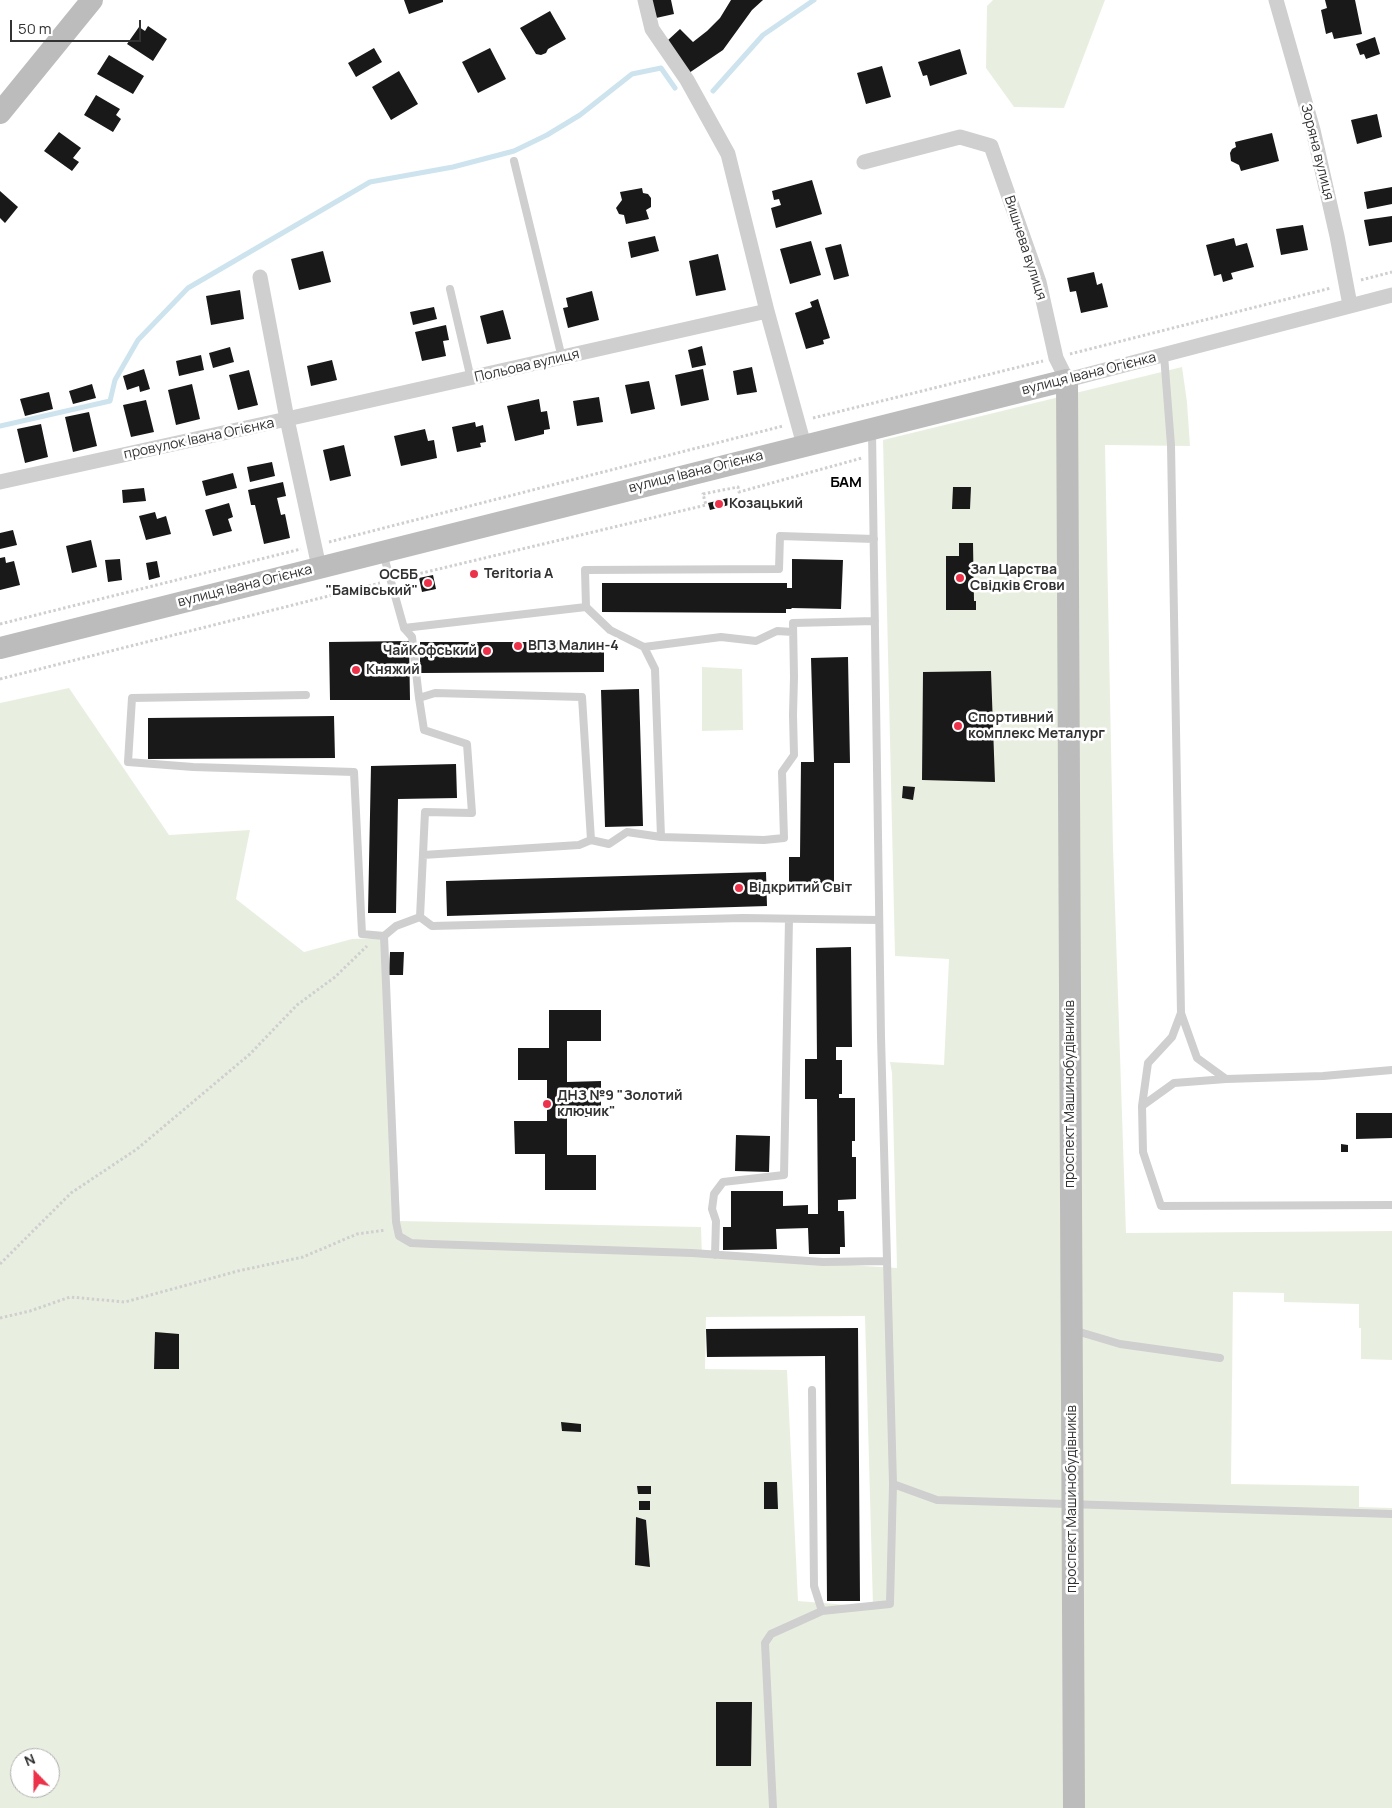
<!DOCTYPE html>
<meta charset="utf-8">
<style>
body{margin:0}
#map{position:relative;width:1392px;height:1808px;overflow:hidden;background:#fff;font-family:Manrope,sans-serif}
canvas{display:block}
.north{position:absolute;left:10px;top:1748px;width:50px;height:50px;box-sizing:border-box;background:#fff;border:1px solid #adadad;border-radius:50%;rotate:338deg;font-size:14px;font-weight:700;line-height:20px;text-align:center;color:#323232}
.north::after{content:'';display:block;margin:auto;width:18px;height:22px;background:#eb324a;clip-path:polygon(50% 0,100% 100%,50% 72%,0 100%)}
.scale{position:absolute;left:10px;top:20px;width:131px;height:22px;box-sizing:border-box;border:2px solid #323232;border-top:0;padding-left:6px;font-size:15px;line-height:18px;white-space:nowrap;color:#323232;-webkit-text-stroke:4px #fff;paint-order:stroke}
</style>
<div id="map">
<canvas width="1392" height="1808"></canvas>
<div class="north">N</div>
<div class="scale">50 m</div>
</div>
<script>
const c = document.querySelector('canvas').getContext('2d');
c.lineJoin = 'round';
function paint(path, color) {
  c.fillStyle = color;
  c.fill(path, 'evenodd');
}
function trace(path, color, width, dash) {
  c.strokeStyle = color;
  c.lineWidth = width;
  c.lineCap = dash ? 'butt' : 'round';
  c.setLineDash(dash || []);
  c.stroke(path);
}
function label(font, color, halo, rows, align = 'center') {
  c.font = font + ' Manrope,sans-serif';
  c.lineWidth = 5;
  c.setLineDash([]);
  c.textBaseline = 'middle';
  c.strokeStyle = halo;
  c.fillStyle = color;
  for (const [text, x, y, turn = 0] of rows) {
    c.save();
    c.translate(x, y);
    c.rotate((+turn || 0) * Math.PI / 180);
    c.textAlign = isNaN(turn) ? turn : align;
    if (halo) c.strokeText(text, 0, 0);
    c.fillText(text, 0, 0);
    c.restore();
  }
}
const green = new Path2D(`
 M993,0h112l-41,108 -50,-1 -28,-39 1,-62z
 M1182,367l5,35 3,44 -85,-1 8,402 13,386 266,-2v129l-31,-1v-31h-2v-24l-75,-2v-9l-51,-1 -2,192 128,2v21l33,1v300h-1392v-1105l69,-15 100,147 81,-5 -14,69 68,53 48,-13 30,-1 6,50 12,233 301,6 1,29 195,12 -5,-195 -2,-11 54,3 5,-106 -54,-3 -12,-516zM865,1316l8,291 -75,-6 -11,-231 -82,-1 1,-52zM20,1758h30v30h-30z
 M702,667l40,2 1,61 -41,1z`);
const stream = new Path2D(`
 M713,91l50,-56 51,-35
 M0,426l110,-25 5,-21 23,-40 50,-52 182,-106 83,-15 61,-16 33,-16 33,-20 52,-41 29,-6 14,20`);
const building = new Path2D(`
 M404,0h39v2l-34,12z
 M651,0h20l3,14 -18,4z
 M731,0h32l-11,10 -29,40 -34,23 -22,-32 13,-12 13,13 14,-11 13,-13z
 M1325,0h30l7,34 -28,5 -2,-7 -6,2 -5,-24 6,-2z
 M550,11l16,28 -18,10 -2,4 -5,2 -5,-1 -16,-26z
 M148,26l19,13 -14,22 -26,-17 12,-17 6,4z
 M1375,37l5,17 -14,5 -2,-5 -4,1 -4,-11z
 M374,48l8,14 -26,15 -8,-14z
 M490,48l16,31 -28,14 -16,-31z
 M960,49l7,25 -37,12 -3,-11 -4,1 -5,-14z
 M109,55l35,21 -11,18 -36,-20z
 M882,66l9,31 -25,7 -9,-31z
 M399,71l19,33 -27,16 -19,-33z
 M96,95l24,14 -4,6 5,4 -8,13 -29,-17z
 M1377,114l5,23 -25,7 -6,-24z
 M59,132l22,16 -8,10 6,4 -7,9 -28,-20z
 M1272,133l7,28 -38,10 -2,-6 -8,-4 -1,-8 2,-4 4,-2 -1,-5z
 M812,180l10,34 -46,14 -5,-20 10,-3 -2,-6 -5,1 -2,-9z
 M1392,187v17l-25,5 -3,-17z
 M642,188l1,5 5,1 3,4v9l-5,3 3,9 -23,5 -2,-9 -5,-1 -3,-6 6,-8 -2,-8z
 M0,191l18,16 -13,16 -5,-5z
 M1392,216v26l-23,4 -5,-26z
 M1303,225l5,25 -27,5 -5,-26z
 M655,236l4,15 -28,7 -3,-16z
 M1234,238l2,8 11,-3 7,24 -23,6 2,6 -10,3 -2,-8 -7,2 -8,-31z
 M811,241l10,34 -31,9 -10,-35z
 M841,244l8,32 -15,4 -9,-32z
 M323,251l8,31 -32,8 -8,-31z
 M718,254l8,36 -30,6 -7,-35z
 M1094,272l3,13 5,-2 6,24 -27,6 -5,-22 -6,1 -3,-14z
 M240,290l4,29 -33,6 -5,-29z
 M592,291l7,29 -31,8 -5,-20 5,-1 -2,-9z
 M818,299l12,39 -7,2 1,4 -18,5 -11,-36 17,-6 -2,-5z
 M434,307l3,12 -24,6 -3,-13z
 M503,310l8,29 -24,5 -7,-28z
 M446,325l3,15 -6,1 3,15 -24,5 -7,-29z
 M702,346l4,19 -14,3 -4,-18z
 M230,347l4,15 -21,6 -4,-15z
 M201,355l3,15 -25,6 -3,-15z
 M332,360l5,20 -26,6 -4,-20z
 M752,367l5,25 -20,3 -4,-24z
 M144,369l6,20 -10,3 -1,-6 -12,4 -4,-14z
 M703,369l6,31 -28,6 -6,-31z
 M249,370l9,35 -20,5 -9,-35z
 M649,381l6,28 -24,5 -6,-29z
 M92,384l4,14 -23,6 -4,-13z
 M192,384l8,35 -24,6 -8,-35z
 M49,392l4,17 -28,7 -5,-17z
 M599,397l4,25 -26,4 -4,-25z
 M539,399l2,13 6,-1 3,18 -6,1v4l-29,7 -8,-35z
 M146,400l8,32 -23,5 -8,-32z
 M89,412l8,34 -24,6 -8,-35z
 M475,422l1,5 7,-2 3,17 -6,1 1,4 -24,5 -5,-25z
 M41,424l7,33 -23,6 -8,-34z
 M425,429l3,12 6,-1 3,18 -36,8 -7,-30z
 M344,445l7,31 -21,5 -7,-31z
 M272,462l3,14 -25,6 -3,-15z
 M233,473l4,15 -31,8 -4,-15z
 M283,482l3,14 -9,2 4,17 4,-1 5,24 -26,6 -9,-39h-4l-3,-15z
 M953,487h18l-1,22h-18z
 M144,488l2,13 -23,2 -1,-13z
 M728,498l1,7 -19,5 -2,-7z
 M229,503l4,14 -5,2 4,12 -19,5 -8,-26z
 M155,512l2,7 9,-3 5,18 -25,6 -7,-24z
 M13,530l4,15 -17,4v-16z
 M91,540l6,27 -25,6 -6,-27z
 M959,543h14l1,58h2v9h-30v-54h13z
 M5,557l1,6 8,-2 6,24 -20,5v-32z
 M120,559l2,21 -14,2 -3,-22z
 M792,559l51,1 -2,49 -50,-1 1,1h-6v4l-184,-1v-29h185v5h5z
 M157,561l3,16 -11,3 -3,-17z
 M433,575l3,14 -14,3 -3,-14z
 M409,641l1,59h-80l-1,-58z
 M420,642h184v30l-184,1z
 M848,657l2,106h-16v125h-45v-31h11l1,-95h13l-3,-104z
 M991,671l4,111 -73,-2 1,-108z
 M639,689l4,137 -38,1 -4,-137z
 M334,716l1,42 -187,1v-41z
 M456,764l1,34 -59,1 -2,114h-28l3,-147z
 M903,786l12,1 -2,13 -11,-2z
 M766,872l1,34 -320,10 -1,-35z
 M851,947l1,100h-16v13h6v34h-3v4h16v43h-3v16h4v42l-18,1v11h6l1,36h-5v7h-31l-1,-26 -32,1 1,20 -54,1v-23h8v-36h52v15l25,-1v9h10l-1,-115h-12v-40h12l-1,-111z
 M390,952h14l-1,23h-14z
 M549,1010h52v31h-34v41l34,-1v36h-34v38h29v35h-51v-36h-30l-1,-33h33v-41h-29v-32h31z
 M1356,1113h36v25l-36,1z
 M736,1135l34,1 -1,36 -34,-1z
 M1341,1144l7,1v7h-7z
 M858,1328l2,273h-33l-2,-245 -118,1 -1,-28z
 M155,1332l24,2v35h-25z
 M561,1422l20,2v8l-19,-1z
 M764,1482h13l1,27h-14z
 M637,1486h14v8h-13z
 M639,1501h11v9h-11z
 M636,1517l10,3 4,47 -15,-2z
 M716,1702h36l-1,64h-35z`);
const path = new Path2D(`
 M1361,280l31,-8
 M1070,354l261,-66
 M813,418l230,-57
 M329,542l454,-116
 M401,578l305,-73 -3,-11 35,-7 1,5 123,-34
 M0,624l301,-75
 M0,679l380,-96
 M0,1264l71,-71 66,-44 113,-95 47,-49 38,-28 32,-31
 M0,1318l30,-7 40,-14 55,5 113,-31 65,-14 54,-23 29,-4`);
const lane = new Path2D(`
 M514,161l48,197
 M450,289l21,90
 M1164,355l7,90 10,568 16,45 29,21 97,-3 69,-6
 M872,431l9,606 12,447
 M383,553l21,75 8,9 7,61 16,-5 147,4 9,143 18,4 18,-12 34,5 -6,-168 -11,-22 -34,-17 -24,-23 -182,21
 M586,607l-1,-37 194,-1 1,-33 94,3
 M644,647l77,-10 35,4 21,-10 16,1
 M306,695l-174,3 -4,64 65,5 161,5 8,162 22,2 12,-10 24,-9 5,-105 47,1 -5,-69 -43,-14 -5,-32
 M661,837l103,3 20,-2 -2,-66 12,-17 -1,-40 1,-38 -1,-54 82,-2
 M423,855l156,-10 12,-5
 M420,917l12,9 311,-8 136,2
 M384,936l12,286 3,14 12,7 20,1 261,9 131,9 64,-1
 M1226,1079l-52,4 -32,23 1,46 18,54 231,-1
 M1142,1106l6,-43 24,-26 9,-24
 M715,1255l1,-34 -4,-12 2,-15 9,-12 61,-7 5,-256
 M1073,1330l47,14 100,14
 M812,1390l2,196 8,25
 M773,1808l-8,-165 6,-9 51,-23 68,-7 3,-120 44,16 455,14`);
const street = new Path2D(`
 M645,0l7,29 35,51 41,74 39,157 37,134
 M1276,0l37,130 24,106 13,69
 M864,162l96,-25 31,9 48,136 17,76 11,22 325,-85
 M0,482l287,-63 -27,-142
 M319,567l-32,-148 480,-108`);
const secondary = new Path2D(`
 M0,113l92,-113
 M0,648l1067,-268 7,1428`);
const markers = [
 [719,504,5,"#eb324a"],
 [474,574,5,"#eb324a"],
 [960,578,5,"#eb324a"],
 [428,583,5,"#eb324a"],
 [518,646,5,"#eb324a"],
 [487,651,5,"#eb324a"],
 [356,670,5,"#eb324a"],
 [958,726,5,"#eb324a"],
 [739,888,5,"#eb324a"],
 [547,1104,5,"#eb324a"]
];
const streetNames = [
 ["Зоряна вулиця",1317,152,76],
 ["Вишнева вулиця",1025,248,72],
 ["Польова вулиця",527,366,-13],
 ["вулиця Івана Огієнка",1089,374,-14],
 ["провулок Івана Огієнка",199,439,-12],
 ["вулиця Івана Огієнка",696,472,-14],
 ["вулиця Івана Огієнка",245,586,-14],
 ["проспект Машинобудівників",1070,1094,-90],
 ["проспект Машинобудівників",1072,1499,-90]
];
const poiNames = [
 ["Козацький",729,504],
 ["Зал Царства",970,570],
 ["Свідків Єгови",970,586],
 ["Teritoria A",484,574],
 ["ОСББ",418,575,"right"],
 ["\"Бамівський\"",418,591,"right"],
 ["ВПЗ Малин-4",528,646],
 ["ЧайКофський",477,651,"right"],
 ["Княжий",366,670],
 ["Спортивний",968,718],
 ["комплекс Металург",968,734],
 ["Відкритий Світ",749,888],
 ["ДНЗ №9 \"Золотий",557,1096],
 ["ключик\"",557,1112]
];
const neighbourhoodNames = [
 ["БАМ",846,483]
];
paint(green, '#e9efe0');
trace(stream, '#cde3ee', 5);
paint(building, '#191919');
trace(path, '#cfcfcf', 3, [2.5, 2.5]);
trace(lane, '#cfcfcf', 8);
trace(street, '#cfcfcf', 15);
trace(secondary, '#bcbcbc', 22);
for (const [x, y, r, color] of markers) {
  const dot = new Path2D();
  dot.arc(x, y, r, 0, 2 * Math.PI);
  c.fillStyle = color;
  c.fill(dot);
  trace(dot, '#fff', 2);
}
label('14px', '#323232', '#fff', streetNames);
label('bold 14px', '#323232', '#fff', poiNames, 'left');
label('bold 15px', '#000', '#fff', neighbourhoodNames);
</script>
